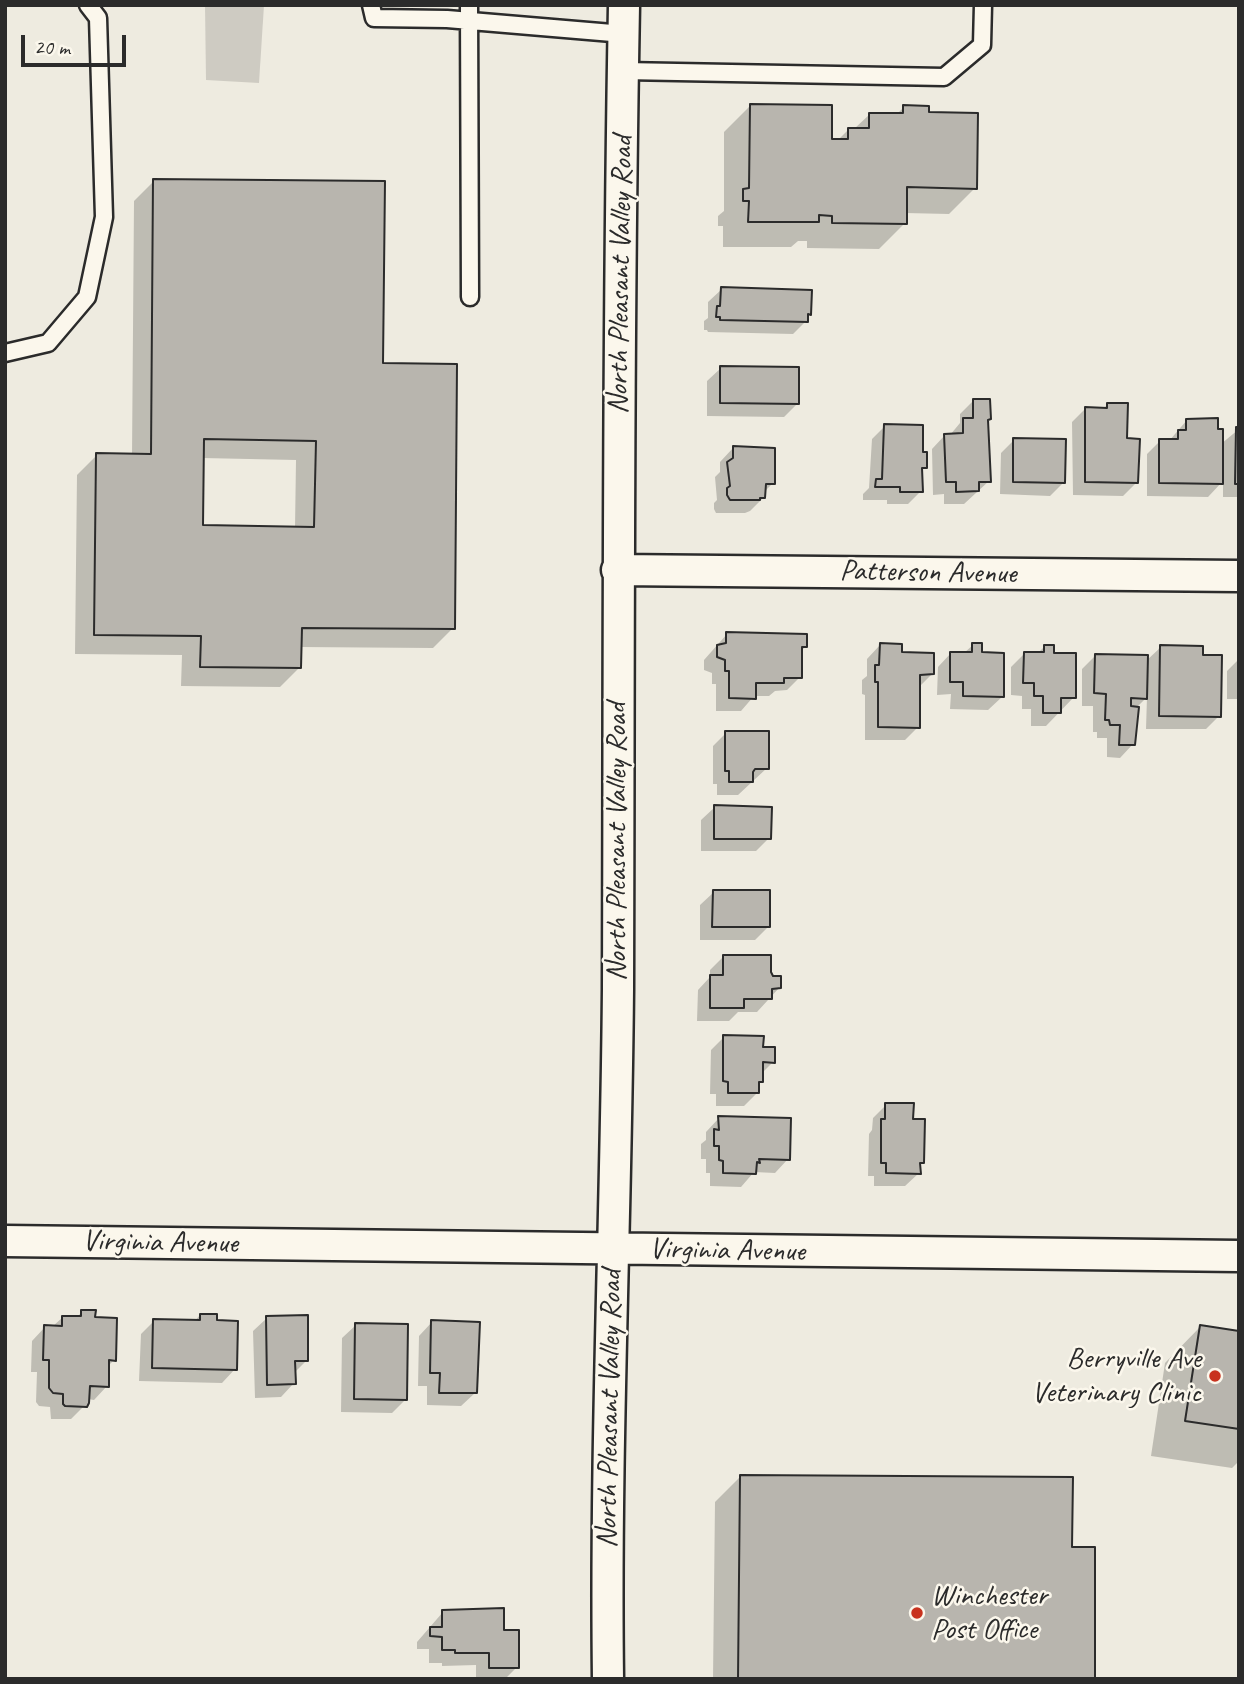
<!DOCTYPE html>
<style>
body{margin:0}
#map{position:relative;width:1244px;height:1684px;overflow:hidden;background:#eeebe0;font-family:Caveat,sans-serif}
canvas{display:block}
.frame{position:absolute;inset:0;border:7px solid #2b2b2b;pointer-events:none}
.scale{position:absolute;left:21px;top:35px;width:105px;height:32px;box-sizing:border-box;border:4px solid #2b2b2b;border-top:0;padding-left:9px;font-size:21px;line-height:24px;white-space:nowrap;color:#2b2b2b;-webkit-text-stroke:5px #fbf7ec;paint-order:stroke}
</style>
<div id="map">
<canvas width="1244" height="1684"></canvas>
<div class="frame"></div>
<div class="scale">20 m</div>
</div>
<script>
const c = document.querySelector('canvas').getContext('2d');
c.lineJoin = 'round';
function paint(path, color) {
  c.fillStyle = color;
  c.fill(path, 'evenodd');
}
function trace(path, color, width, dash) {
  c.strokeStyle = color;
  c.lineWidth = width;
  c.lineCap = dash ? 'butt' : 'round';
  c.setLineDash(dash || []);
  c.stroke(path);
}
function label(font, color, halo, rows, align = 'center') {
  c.font = font + ' Caveat,sans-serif';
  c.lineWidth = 5;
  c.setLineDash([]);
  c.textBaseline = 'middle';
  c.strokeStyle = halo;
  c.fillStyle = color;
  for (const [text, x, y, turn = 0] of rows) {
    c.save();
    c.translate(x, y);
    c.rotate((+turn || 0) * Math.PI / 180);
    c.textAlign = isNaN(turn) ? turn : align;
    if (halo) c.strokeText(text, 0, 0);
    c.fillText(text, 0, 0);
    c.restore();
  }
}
const green = new Path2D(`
 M205,5h59l-5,78 -53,-3z`);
const shadow = new Path2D(`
 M750,106l80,35h7l12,-12h5l16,-15 26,1 8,-8 23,7 48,74 -26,26 -44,-1v10l-26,26 -72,-1v-7h-9l-7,6h-68v-21h-5v-10l6,-5v-79z
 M154,181l227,184 72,263 -20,20 -133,-1v20l-20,20 -99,-1 1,-31 -107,-1 2,-179 20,-20 35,1 2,-255zM202,458l94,2 -1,68 -94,-1z
 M722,289l88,25 -4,7 -13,13 -85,-2 -1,-2h-3v-9l4,-3v-16z
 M721,368l76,36 -13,13 -77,-1v-35z
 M973,401l16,18 -2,2 2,60 -25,23h-20v-10l-11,1 -1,-46 13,-14h5l10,-12v-9z
 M1108,404l17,36 11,43 -13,13 -50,-1 -1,-73 13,-13 17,1z
 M1187,420l30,11 4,13 18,-15v68h-16v-16l-15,16 -61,-1v-42l13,-13h9z
 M885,426l36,28 4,13 -4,4v20l-13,13h-21v-4h-24v-6l6,-6 3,-49z
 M1014,440l50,42 -14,14 -50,-2 1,-41z
 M733,448l40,35 -9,9v5l-14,14 -5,2h-29l-2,-4v-6l3,-3 -2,-23 5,-5v-10z
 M727,634l79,12 -6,6v25l-13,13 -12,1 -6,5h-15l-13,15h-25v-27h-4v-11l-8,-3v-10z
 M880,645l20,9 32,20 -14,14v39l-13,13h-40v-45l-3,-1v-14l5,-4v-17z
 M973,645l7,9 22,43 -14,13 -38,-1 1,-15 -14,1 1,-28 13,-14h13z
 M1045,646l7,8 22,43 -28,29h-15v-17h-9v-13l-11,-1v-28l13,-13h13z
 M1161,647l40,10 18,59 -13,13h-60l1,-32 -10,10 -4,37 -13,14 -13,-1v-19h-10v-6h-4v-26h-11v-37l14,-14 50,6z
 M1239,659v40h-12v-28z
 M726,733l41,35 -29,27h-21v-11h-4v-38z
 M715,807l54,31 -13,13h-55v-31z
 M714,892l54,35 -13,13h-55v-35z
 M724,956l47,22 8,10 -22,24h-19l-9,9h-32l1,-31 12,-13v-7z
 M724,1037l38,11 11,14 -11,11 -5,20 -13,13h-28v-12h-6l1,-44z
 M886,1105l25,15 11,42 -3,4v7l-14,13h-31v-10h-6l1,-42 3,-4 1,-12z
 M719,1118l69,41 -13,14 -21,-1 -13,15 -31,-1v-13h-4v-14h-5v-15l5,-4v-8z
 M82,1312l12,7 20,41 -7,7v19l-13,14 -6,-1 -3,6 -14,14h-20l-1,-12 -11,-1 -3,-4 1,-30h-6l1,-31 13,-14h7l11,-10 13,1z
 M200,1315l15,7 20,47 -13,14 -83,-2 2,-47 13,-13 40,1z
 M267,1318l40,42 -13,13v10l-13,14 -26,1 -2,-67z
 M432,1322l43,71 -14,13 -34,-1v-19h-9l1,-50z
 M356,1325l50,74 -14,14 -51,-1 1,-74z
 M1200,1327l39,6v128l-7,7 -81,-12 14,-93z
 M740,1477l353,202h-380l2,-177z
 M443,1612l60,20 14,35 -12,12h-29v-14l-34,1v-3h-13v-14h-12v-7z`);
const building = new Path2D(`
 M750,104l82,1v34h16v-11h21v-15h34v-8l26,1v6l49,1 -1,76 -70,-2v37l-75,-1v-7l-13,-1v7h-71l1,-21h-6v-12l6,-1z
 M153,179l232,2 -2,182 74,1 -2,265 -153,-1 -1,40 -101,-1 1,-31 -107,-1 2,-182 55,1zM204,439l112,2 -2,86 -111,-2z
 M721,287l91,3 -1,25 -3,-1v8l-88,-2v-3h-4l1,-11h3z
 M720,366l79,1v37l-79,-1z
 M973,399h17l1,20 -3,1 3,62h-12v9l-23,1v-10h-10l-2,-48 19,-1v-15h10z
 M1107,403h21l-1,35 13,1 -2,44 -53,-1v-75l22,1z
 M1218,418v11h5v55l-64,-1v-44h19v-9h8v-11z
 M884,424l39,1v27h4v16h-5l1,24h-23v-5h-25l1,-8h6z
 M1236,427h3v57h-4z
 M1013,438l53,1 -1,44 -52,-1z
 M733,446l42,2v36h-9l-1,14h-5v2h-30l-3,-5v-7l3,-2 -3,-24 6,-4z
 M726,632l81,2v13h-5v31h-18v5h-28v16l-27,-1v-27h-4v-11l-8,-3v-12l9,-2z
 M880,643l22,1v8l32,1v21l-14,1v53l-42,-1v-45h-3v-17h4z
 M972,643h10v9l22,1v44l-41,-1v-14h-13v-30h22z
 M1044,645h10v8h22v45h-15v15h-18v-17h-9v-13h-11l1,-31h20z
 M1160,645l43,1v9h19l-1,62 -62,-1z
 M1095,654l53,1 -1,44 -16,-1v8l8,1 -4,38h-16l1,-20h-10l-1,-5h-4l1,-26 -12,-1z
 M725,731h44v38h-14l-2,3v10h-24v-11h-4z
 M714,805l58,2 -1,32h-57z
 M713,890h57v37h-58z
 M723,955h48v17l2,4h8v12l-9,1v10h-28v9h-34v-33h13z
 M723,1035l41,1 -1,11h12v16l-12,-1v20h-4v11h-31v-11l-5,-1z
 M885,1103h29l-1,16h12l-1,44h-4l1,11 -35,-1v-10h-5v-44h4z
 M718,1116l73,2 -1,42 -31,-1 1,4 -3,-1 -1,12 -33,-1v-12l-4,-1v-14h-5v-17l5,1z
 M81,1310h15l-1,7 22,1 -1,43 -7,-1v27l-19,-1 -1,17 -2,4 -22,-1 -2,-2v-10l-10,-1 -4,-5v-28h-6l1,-35 18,1v-10h19z
 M200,1314h17v6l21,1 -1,49 -85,-2 1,-49 47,1z
 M308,1315v46h-13l1,23 -29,1 -1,-69z
 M431,1320l49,2 -3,71h-38l1,-20h-10z
 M355,1323l53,1 -1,76 -53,-1z
 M1200,1325l39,6v98l-54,-8z
 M740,1475l333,2 -1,70h23v132h-357z
 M504,1608v22h15v38h-30v-15h-34v-3h-13v-13l-12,-1v-9h12v-17z`);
const lane = new Path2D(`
 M371,5l3,13 73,1 177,15
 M469,5l1,292
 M624,71l320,6 38,-32 1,-40
 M5,353l43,-10 39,-46 17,-80 -6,-199 -10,-13`);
const street = new Path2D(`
 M617,570l622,6
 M5,1241l1234,15
 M608,1679c-3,-230 8,-460 10,-690 1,-328 0,-656 6,-984`);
const markers = [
 [1215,1376,7,"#c8321e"],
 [917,1613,7,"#c8321e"]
];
const streetNames = [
 ["North Pleasant Valley Road",621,275,-89],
 ["Patterson Avenue",928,573,1],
 ["North Pleasant Valley Road",617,842,-90],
 ["Virginia Avenue",160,1243,1],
 ["Virginia Avenue",727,1251,1],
 ["North Pleasant Valley Road",610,1409,-89]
];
const poiNames = [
 ["Berryville Ave",1201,1359],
 ["Veterinary Clinic",1201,1393],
 ["Winchester",931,1596,"left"],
 ["Post Office",931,1630,"left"]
];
paint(green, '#cecbc2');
paint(shadow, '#0003');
paint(building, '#b8b5ae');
trace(building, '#2b2b2b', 2);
trace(lane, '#2b2b2b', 21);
trace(street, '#2b2b2b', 35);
trace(lane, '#fbf7ec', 16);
trace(street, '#fbf7ec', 30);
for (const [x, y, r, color] of markers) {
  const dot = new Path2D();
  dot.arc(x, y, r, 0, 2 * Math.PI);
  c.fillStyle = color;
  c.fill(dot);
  trace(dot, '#fbf7ec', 2.5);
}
label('30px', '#2b2b2b', '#fbf7ec', streetNames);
label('30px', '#2b2b2b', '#fbf7ec', poiNames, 'right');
</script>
